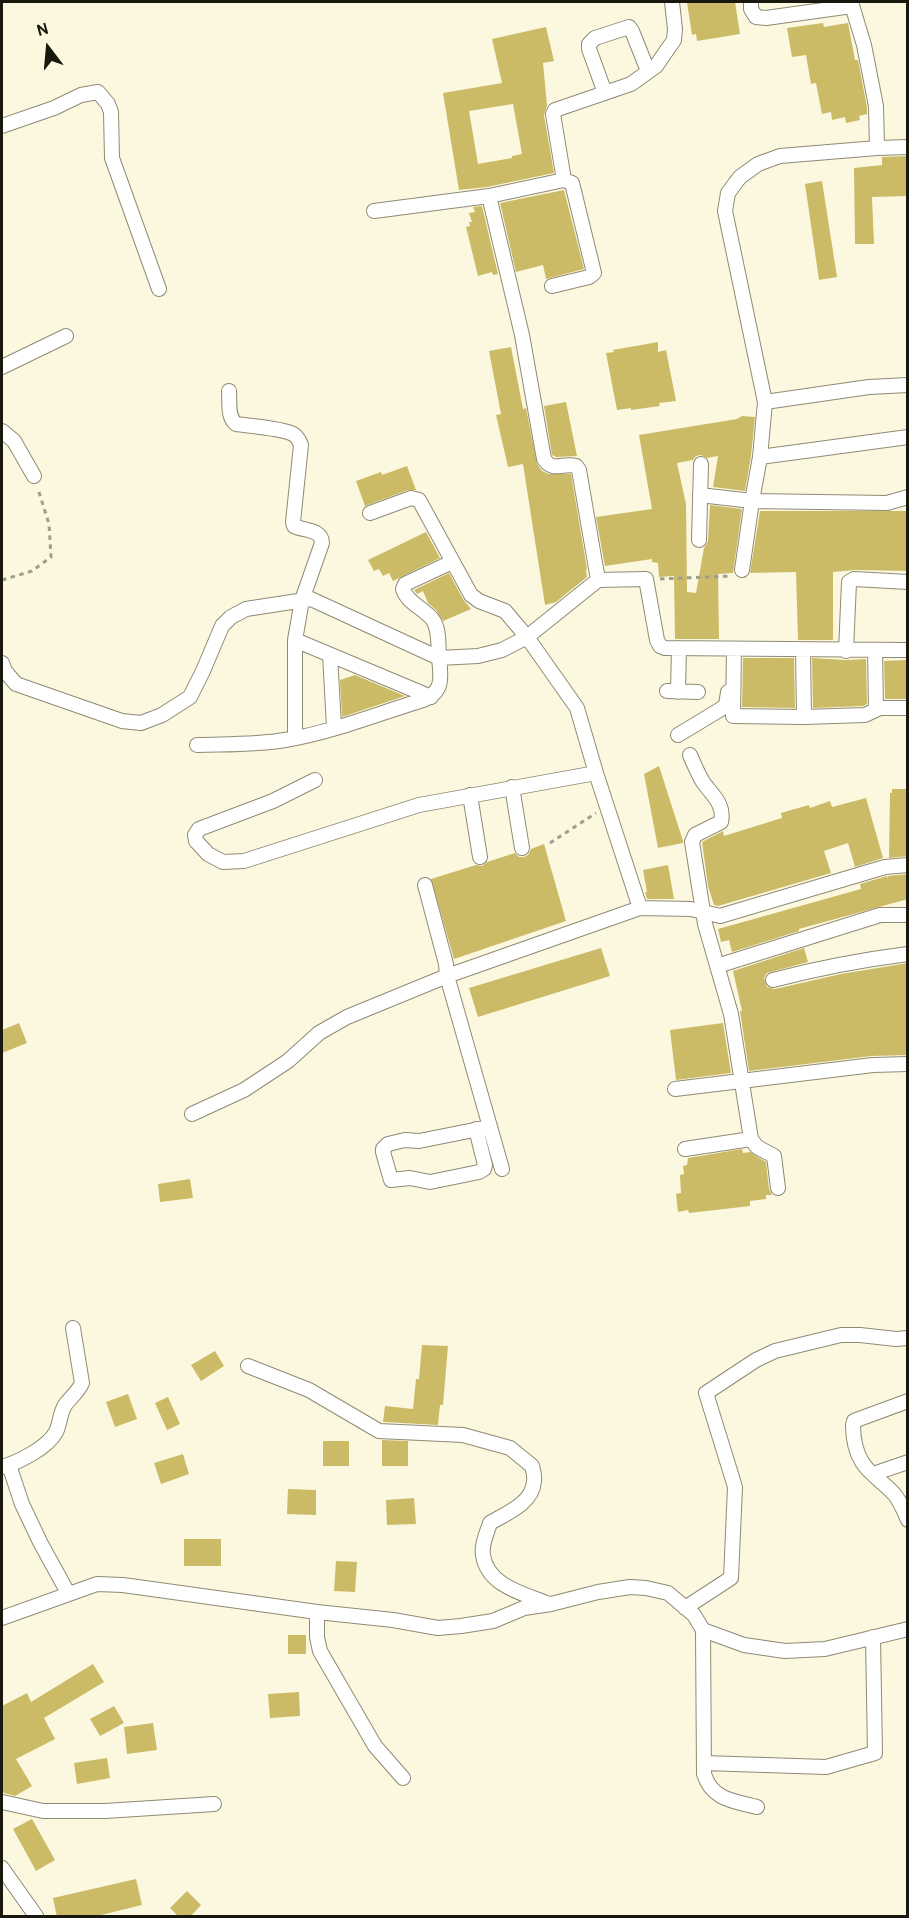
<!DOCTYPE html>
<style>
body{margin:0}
#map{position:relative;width:909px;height:1918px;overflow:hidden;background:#fcf8e0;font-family:Overpass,sans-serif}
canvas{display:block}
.frame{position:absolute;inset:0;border:3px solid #19180f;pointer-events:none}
.north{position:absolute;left:18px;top:18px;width:60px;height:60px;-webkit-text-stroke:4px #fcf8e0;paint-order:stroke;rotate:344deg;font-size:16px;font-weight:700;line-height:24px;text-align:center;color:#19180f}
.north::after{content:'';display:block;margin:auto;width:21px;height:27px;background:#19180f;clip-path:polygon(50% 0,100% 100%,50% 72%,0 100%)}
</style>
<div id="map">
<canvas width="909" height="1918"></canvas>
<div class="frame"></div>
<div class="north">N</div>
</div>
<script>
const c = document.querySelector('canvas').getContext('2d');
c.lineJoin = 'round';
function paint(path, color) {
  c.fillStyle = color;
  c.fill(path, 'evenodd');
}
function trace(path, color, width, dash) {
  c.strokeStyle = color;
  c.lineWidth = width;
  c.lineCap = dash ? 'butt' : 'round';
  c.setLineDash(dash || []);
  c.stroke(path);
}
const building = new Path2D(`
 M687,2h48l5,32 -43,7 -1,-7 -4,1z
 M823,23l1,4 24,-4 7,37h3l9,47v7l-8,2 1,4 -14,3 -1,-6 -13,3 -1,-8 -9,2 -6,-31 -5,1 -5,-29 -14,2 -5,-29z
 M546,27l8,34 -11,2 4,43 -3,9 10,58 -67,14 -28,3 -16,-97 59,-10 -10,-44zM513,104l9,50 -10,2v2l-34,6 -9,-53z
 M908,156v40l-36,1 2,47h-19l-1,-76 28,-3v-8z
 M822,181l15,96 -18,3 -14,-96z
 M564,190l20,79 -38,10 -3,-14 -27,7 -16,-69z
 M482,206l16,68 -5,1 -1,-3 -14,4 -12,-49 4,-1 -1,-4h3l-3,-9 6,-1 -2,-5z
 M658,342v10l8,-2 10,51 -17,2 1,3 -29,4v-2l-14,2 -11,-57 8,-1 -1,-2z
 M511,347l12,62 3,-1 11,56 5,7 7,3h22l16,95h-1l1,8 -31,25 -11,3 -22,-141 -15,3 -12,-52 5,-1 -12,-63z
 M566,402l11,54 -21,1 -4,-2 -8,-49z
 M742,416l13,1 -4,39 -6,35 -32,-4 5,-31 -11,2 -6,-3 -5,1 -3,4 -16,3 9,41 1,88 9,1 8,-45 4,-7 2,-36 32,4 -9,64 -15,1 1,65h-44l-1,-63 -15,1 -1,-14 -6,-1v-3l-47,7 -9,-49 56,-8 -13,-74 98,-16z
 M407,466l9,24h-8l-43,16 -9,-25 25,-9 1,3z
 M760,511h148v60l-53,-1 -22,2v68h-35l-2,-68 -46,1z
 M426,532l14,26 -47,23 -4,-8 -6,3 -4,-7 -5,2 -6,-11z
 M449,573l14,26 8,10 -28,12 -7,-11 -8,-7 -5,-12 -6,3 -3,-4z
 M743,658h51l1,50 -53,-1z
 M812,658l34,2 20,-1 1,45 -4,2 -50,2z
 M908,660v39h-23l-1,-38z
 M355,675l50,21 -63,21 -2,-37z
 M659,766l24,75v2l-25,5 -14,-74z
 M892,789h16v67l-19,2 1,-65h2z
 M866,798l17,60 -28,9 -7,-24 -24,8 7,22 -113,33 -4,-1 -6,-19 -6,-44 21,-11 1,5 58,-18 -1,-5 28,-8 1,3 20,-7 2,6z
 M544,844l22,77 -112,38 -23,-80 45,-14 6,1 5,-4 28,-9 4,4h5l4,-2 3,-6z
 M668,865l6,34h-27l-2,-7h2l-4,-22z
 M908,874v25l-109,30v2l-67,21 -3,-12 -8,2 -3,-13 143,-40 -1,-5 27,-8 1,3v-3z
 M601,948l9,28 -132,41 -9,-29z
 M804,948l4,14 -41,11 -3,5 3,9 8,2 66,-15 67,-11v92l-36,1 -123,15 -9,-60h2l-9,-40z
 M19,1023l8,20 -25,10v-23z
 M723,1023l8,50 -55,7 -6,-50z
 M742,1149l1,4 7,-1 16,10 3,27 3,6h-6v4l-16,2v5l-61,7 -1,-3 -10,2 -2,-18 5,-1 -1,-18 4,-1 -1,-8 4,-1 1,-7z
 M190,1179l3,19 -33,4 -2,-18z
 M422,1345l26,1 -5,59h-3l-2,20 -55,-3 2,-16 28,3 3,-30h3z
 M215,1351l9,15 -23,15 -10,-16z
 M128,1394l9,25 -22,8 -9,-25z
 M168,1397l12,27 -13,6 -12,-27z
 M382,1440l26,1v25h-26z
 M323,1441h26v25h-26z
 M183,1454l6,20 -28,10 -7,-21z
 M288,1489l28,1v25l-29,-1z
 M414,1498l2,26 -29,1 -1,-25z
 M184,1539h37v27h-37z
 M336,1561l21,1 -2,30 -21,-1z
 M288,1635h18v19h-18z
 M93,1664l11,18 -60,36 11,21 -39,20 16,27 -17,10 -11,-3 -2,-5v-82l25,-13 4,9z
 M299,1692l1,24 -30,2 -2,-24z
 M114,1706l10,17 -24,13 -10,-17z
 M153,1723l4,27 -30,4 -3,-27z
 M107,1758l3,20 -33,6 -3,-21z
 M32,1819l23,41 -19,11 -23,-42z
 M136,1879l6,26 -49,12h-36l-4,-19z
 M187,1891l14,14 -11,12h-11l-9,-9z`);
const path = new Path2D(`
 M660,579l71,-3
 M2,580l30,-9 19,-14 -2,-33 -11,-35
 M550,843l46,-30`);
const street = new Path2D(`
 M751,2v7l5,8 10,1 86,-12
 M851,2l13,43 12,61 1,42
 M605,93l-16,-44v-5l6,-6 34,-11 3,4 16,40
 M2,126l52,-18 27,-13 17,-3 10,12 3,8 1,46 47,131
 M908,147l-31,1 -97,8 -22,8 -18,13 -12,16 -3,18 40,191 104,-15 39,-2
 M564,180l-11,-66 2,-4 76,-26 25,-18 18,-26 1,-11 -3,-27
 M489,196l75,-16 8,3 22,90 -5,4 -37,9
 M374,211l115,-15 33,139 22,124c9,14 19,3 32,7l3,4 19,110
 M2,367l64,-31
 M229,391c1,11 -2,26 7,33 14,2 45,4 57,10 4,2 6,6 8,11l-8,77 1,4c10,5 28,3 28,17l-20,57 -7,40v98
 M765,402l-5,55 -8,44 135,2 21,-6
 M2,431l12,10 20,35
 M760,457l148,-20
 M700,495l52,6 -10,69
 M370,513l41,-15 8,2 52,95 8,6 26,10 22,26 71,-57 48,-1 11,61 3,6 5,2 243,2
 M699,540l2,-76
 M295,640l136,57
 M734,649l-1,67 71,1 61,-2 15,-7h28
 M803,650l1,67
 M875,650l1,59
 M846,651l3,-69 5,-3 54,3
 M330,655l4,72
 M2,663l3,8 11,13 106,37 19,2 21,-8 28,-18 13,-26 19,-45 9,-9 15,-8 65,-10 128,59c-1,-12 1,-27 -6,-38 -8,-11 -27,-18 -30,-31l2,-5 47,-22
 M667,691l31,1
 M678,692l1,-44
 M678,735l43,-26 5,-4 2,-13
 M197,745c30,-1 59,0 88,-5 45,-7 95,-27 138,-40 21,-8 18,-23 16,-42l39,-2 24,-6 25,-13 50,71 19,65 44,135
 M690,755c4,9 8,19 13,27 9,13 22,22 18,40l-26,13 -3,7 13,82 26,90 20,125 6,8 17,9 4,32
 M315,780l-42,21 -74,28 -4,6 1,6 12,13 15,8 21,-1 175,-56 177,-32
 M512,787l10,61
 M470,795l10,62
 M425,885l21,79 1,12 55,193
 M717,966l163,-51h28
 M773,980c46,-12 87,-20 135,-26
 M675,1089l198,-24 35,-1
 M192,1114l52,-24 44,-29 31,-28 28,-16 100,-41 193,-68 51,1 29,7 165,-49 23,-2
 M476,1129l9,36 -1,4 -5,3 -49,10 -20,-4 -19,2 -8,-28v-3l5,-5 17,-4 14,1 70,-14
 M685,1149l66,-10
 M248,1366l61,24 70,41 84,4 47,13 22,18c1,4 3,10 2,15 -1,22 -27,32 -44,42 -3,10 -9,22 -7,32 4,31 42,39 66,49
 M908,1401l-49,18 -5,2 -1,4c0,12 3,27 9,37 8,13 23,21 33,33 6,8 9,16 13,25
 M9,1465l13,39 18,38 28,51
 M2,1467c17,-5 45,-19 54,-35 4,-8 4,-19 9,-27 6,-8 13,-13 17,-22l-9,-55
 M873,1474l35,-12
 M685,1608l46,-30 4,-91 -29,-94 50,-33 19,-9 66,-16h19l36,4 12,-1
 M317,1612v25l3,14 55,95 28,32
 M2,1618l95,-34 26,1 194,27 76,8 45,8 23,-2 32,-5 31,-13 27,-4 47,-12 32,-5 16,1 22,5 26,22 9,15 41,15 41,6 40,-2 83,-20
 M703,1630l1,144c8,26 30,27 53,33
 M704,1763l122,4 49,-14 -2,-116
 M2,1802l41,9h62l109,-7
 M2,1868l34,48`);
paint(building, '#cbbb67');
trace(street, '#8e8a74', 16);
trace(path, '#9f9d8b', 3, [4.5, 4.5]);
trace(street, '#fff', 14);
</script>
